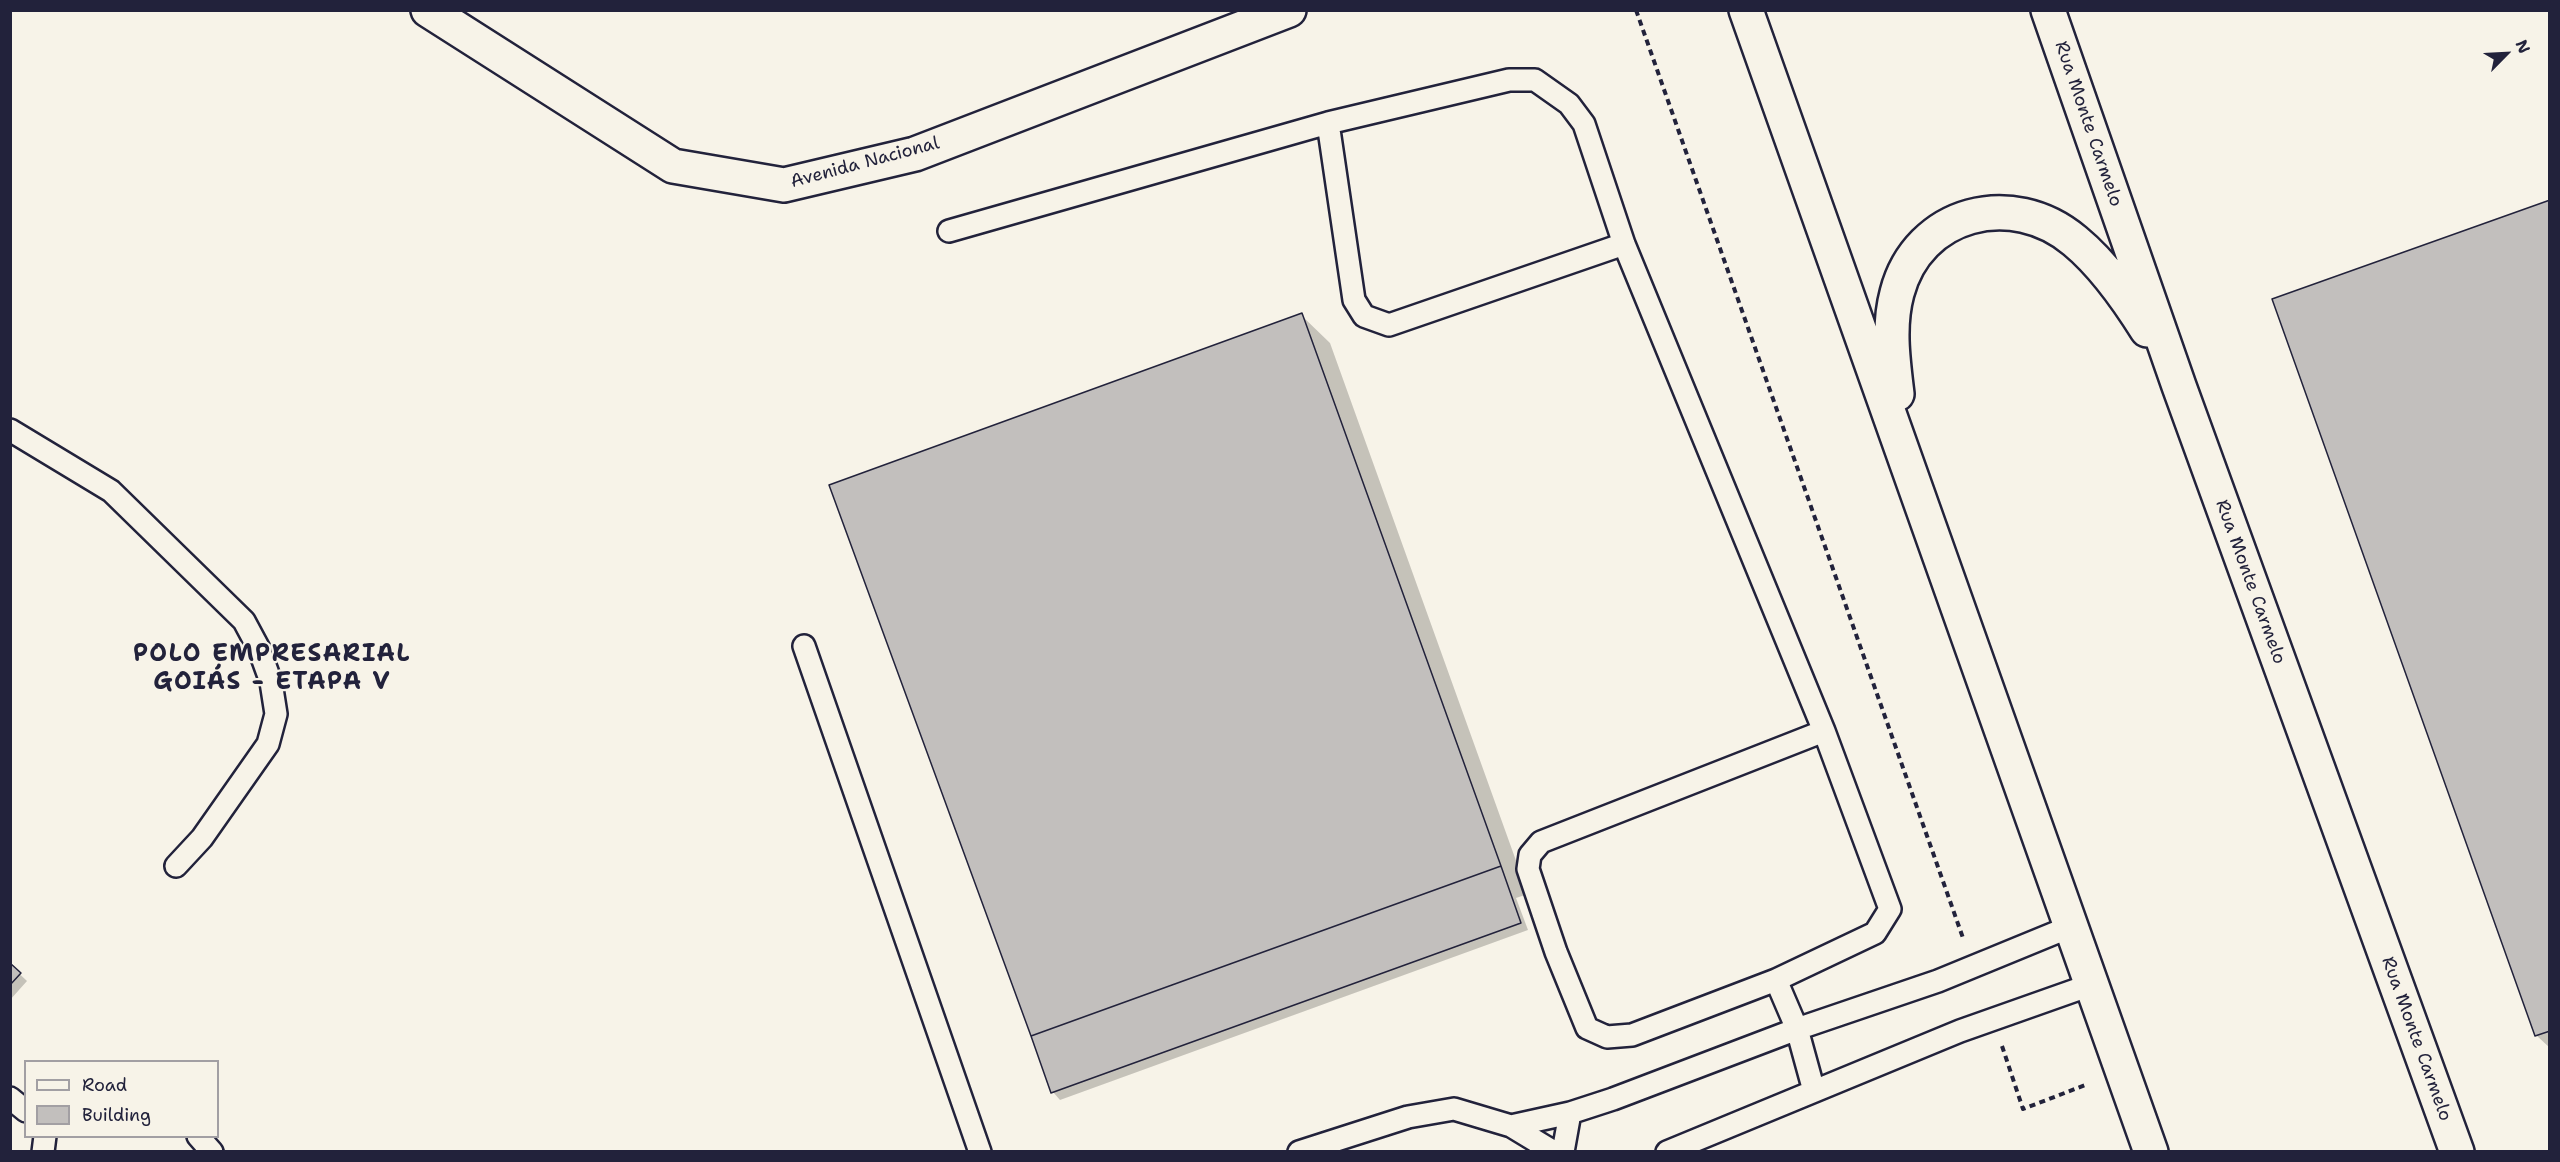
<!DOCTYPE html>
<meta charset="utf-8">
<style>
body{margin:0}
#map{position:relative;width:2560px;height:1162px;overflow:hidden;background:#f7f3e8;font-family:"Shantell Sans",sans-serif}
canvas{display:block}
.frame{position:absolute;inset:0;border:12px solid #22223b;pointer-events:none}
.legend{position:absolute;left:24px;top:1060px;width:195px;height:78px;box-sizing:border-box;background:#f7f3e8;border:2px solid #a29fa3;margin:0;padding:8px 10px;list-style:none;font-size:18px;color:#22223b}
.legend li{display:flex;align-items:center;gap:12px;height:30px}
.legend b{width:30px;border:2px solid #a29fa3}
.north{position:absolute;left:2476px;top:24px;width:60px;height:60px;-webkit-text-stroke:4px #f7f3e8;paint-order:stroke;rotate:66deg;font-size:16px;font-weight:700;line-height:24px;text-align:center;color:#22223b}
.north::after{content:'';display:block;margin:auto;width:21px;height:27px;background:#22223b;clip-path:polygon(50% 0,100% 100%,50% 72%,0 100%)}
</style>
<div id="map">
<canvas width="2560" height="1162"></canvas>
<div class="frame"></div>
<ul class="legend">
<li><b style="height:8px;background:#f7f3e8"></b>Road</li>
<li><b style="height:16px;background:#c2bfbd"></b>Building</li>
</ul>
<div class="north">N</div>
</div>
<script>
const c = document.querySelector('canvas').getContext('2d');
c.lineJoin = 'round';
function paint(path, color) {
  c.fillStyle = color;
  c.fill(path, 'evenodd');
}
function trace(path, color, width, dash) {
  c.strokeStyle = color;
  c.lineWidth = width;
  c.lineCap = dash ? 'butt' : 'round';
  c.setLineDash(dash || []);
  c.stroke(path);
}
function label(font, color, halo, rows, align = 'center') {
  c.font = font + ' "Shantell Sans",sans-serif';
  c.lineWidth = 4.5;
  c.setLineDash([]);
  c.textBaseline = 'middle';
  c.strokeStyle = halo;
  c.fillStyle = color;
  for (const [text, x, y, turn = 0] of rows) {
    c.save();
    c.translate(x, y);
    c.rotate((+turn || 0) * Math.PI / 180);
    c.textAlign = isNaN(turn) ? turn : align;
    if (halo) c.strokeText(text, 0, 0);
    c.fillText(text, 0, 0);
    c.restore();
  }
}
const shadow = new Path2D(`
 M2550,202v846l-14,-13z
 M1301,315l29,28 198,551 -12,4 12,32 -468,170 -7,-8 -21,-56z
 M10,965l17,16 -17,19z`);
const building = new Path2D(`
 M2550,200v831l-15,5 -263,-737z
 M1302,313l199,553 -470,170 -202,-551z
 M1501,866l20,57 -470,170 -20,-57z
 M10,963l11,10 -11,12z`);
const path = new Path2D(`
 M1636,10l327,928
 M2002,1046l21,63 65,-25`);
const service = new Path2D(`
 M1328,123l26,177 10,16 25,9 235,-81
 M949,231l379,-108 181,-43h26l34,24 15,20 40,120 200,487 66,178 -15,24 -99,47 -144,55 -25,2 -20,-9 -31,-76 -28,-83 2,-14 11,-13 283,-111
 M10,430l101,61 133,130 15,28 12,33 5,32 -8,30 -66,94 -26,28
 M804,646l176,506
 M1776,980l21,49 17,62
 M10,1098l16,13
 M1511,1126l59,-13 43,-14 184,-70 141,-48 134,-55
 M198,1136l14,16
 M43,1152l2,-16
 M1299,1152l109,-35 46,-8 57,17 43,26
 M1563,1152l7,-39
 M1667,1152l293,-121 133,-47`);
const minor = new Path2D(`
 M428,10l245,156 111,19 131,-31 374,-144`);
const trunk = new Path2D(`
 M1746,10l405,1142
 M2048,10l131,376 278,766
 M1897,394c-4,-33 -9,-68 0,-101 21,-81 115,-105 178,-52 29,24 52,57 72,89`);
const streetNames = [
 ["Rua Monte Carmelo",2088,124,71],
 ["Avenida Nacional",865,163,-15],
 ["Rua Monte Carmelo",2250,582,70],
 ["Rua Monte Carmelo",2416,1039,70]
];
const districtNames = [
 ["POLO EMPRESARIAL",272,655],
 ["GOIÁS - ETAPA V",272,683]
];
paint(shadow, '#0003');
paint(building, '#c2bfbd');
trace(building, '#22223b', 1.5);
trace(service, '#22223b', 26);
trace(minor, '#22223b', 38);
trace(trunk, '#22223b', 38);
trace(path, '#22223b', 4, [6, 4.5]);
trace(service, '#f7f3e8', 21);
trace(minor, '#f7f3e8', 33);
trace(trunk, '#f7f3e8', 33);
label('18px', '#22223b', '#f7f3e8', streetNames);
c.letterSpacing = '1.5px';
label('bold 24px', '#22223b', '#f7f3e8', districtNames);
c.letterSpacing = '0px';
</script>
